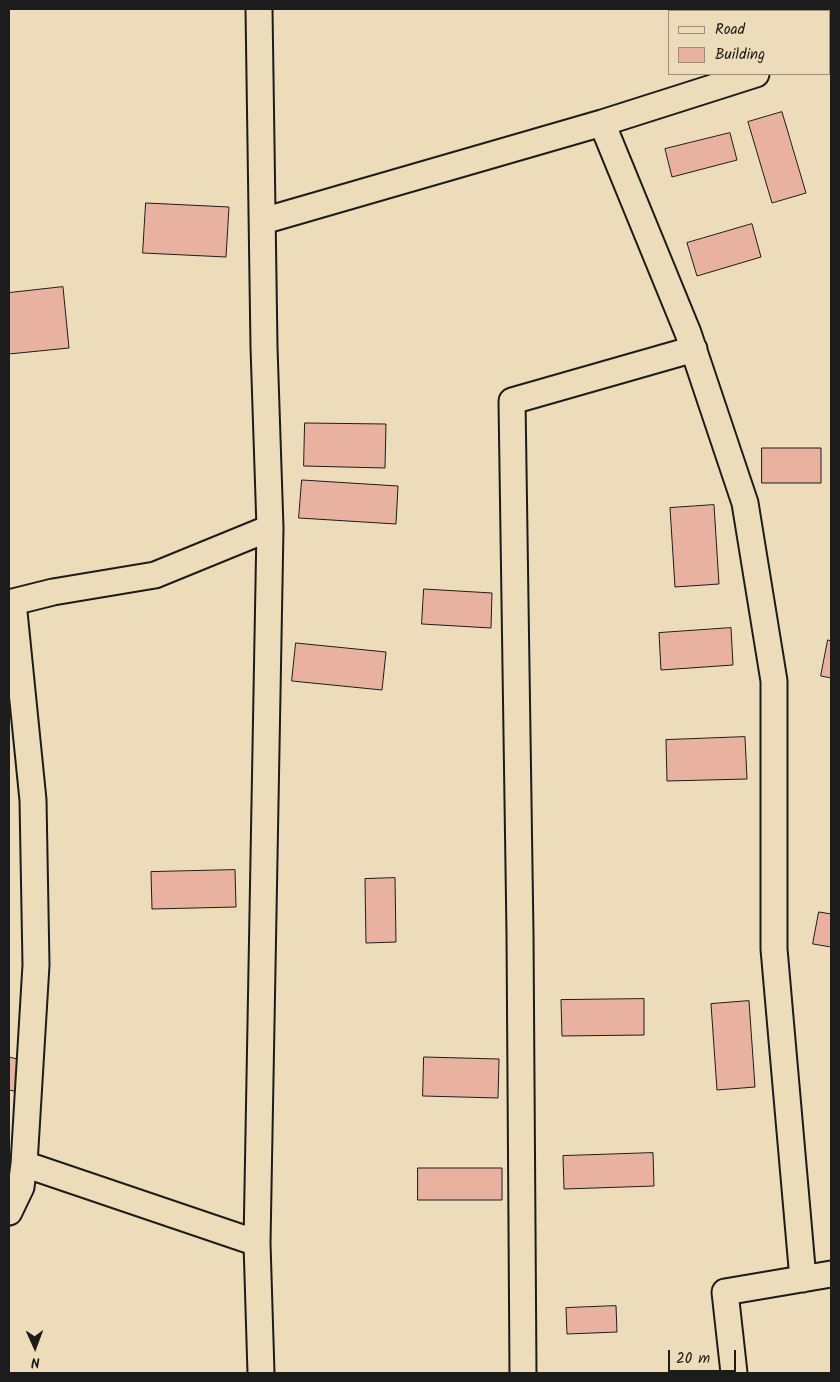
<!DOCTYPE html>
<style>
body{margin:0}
#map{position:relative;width:840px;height:1382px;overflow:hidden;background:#eddcb9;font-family:Kalam,sans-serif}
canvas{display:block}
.frame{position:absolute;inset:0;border:10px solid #1c1c1c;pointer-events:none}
.legend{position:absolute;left:668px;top:10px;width:162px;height:65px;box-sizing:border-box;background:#eddcb9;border:1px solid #998f7a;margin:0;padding:6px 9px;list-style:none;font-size:15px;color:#1c1c1c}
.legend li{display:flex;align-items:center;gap:10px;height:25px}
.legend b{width:25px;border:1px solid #998f7a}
.north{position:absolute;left:10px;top:1322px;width:50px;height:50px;-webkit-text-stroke:4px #eddcb9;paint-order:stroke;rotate:178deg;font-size:14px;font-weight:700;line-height:20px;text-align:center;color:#1c1c1c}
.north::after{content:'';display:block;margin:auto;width:18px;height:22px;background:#1c1c1c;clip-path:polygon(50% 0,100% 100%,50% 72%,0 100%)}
.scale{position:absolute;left:668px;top:1350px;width:68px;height:22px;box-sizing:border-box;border:2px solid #1c1c1c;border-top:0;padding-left:6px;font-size:15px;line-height:18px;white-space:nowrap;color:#1c1c1c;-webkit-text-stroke:4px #eddcb9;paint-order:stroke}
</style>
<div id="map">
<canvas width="840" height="1382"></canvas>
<div class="frame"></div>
<ul class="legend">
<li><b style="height:6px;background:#eddcb9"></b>Road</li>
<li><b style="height:14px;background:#e9b2a0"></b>Building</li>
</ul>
<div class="north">N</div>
<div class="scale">20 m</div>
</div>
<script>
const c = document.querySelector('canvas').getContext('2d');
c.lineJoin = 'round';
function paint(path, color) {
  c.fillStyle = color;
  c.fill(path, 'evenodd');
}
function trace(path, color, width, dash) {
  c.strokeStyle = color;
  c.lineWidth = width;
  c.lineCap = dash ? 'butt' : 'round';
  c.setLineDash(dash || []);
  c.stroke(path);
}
const building = new Path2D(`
 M782,112l24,81 -34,10 -24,-81z
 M730,133l7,27 -65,17 -7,-28z
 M146,203l83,4 -3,50 -83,-4z
 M752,224l9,33 -64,19 -10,-33z
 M63,287l6,61 -60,6v-61z
 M305,423l81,1 -1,44 -81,-2z
 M762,448h59v35h-59z
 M302,480l96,6 -2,38 -97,-6z
 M714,505l5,79 -44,3 -5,-79z
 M424,589l68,4 -1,35 -69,-4z
 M731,628l2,37 -72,5 -2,-37z
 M828,640l3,1v37l-10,-2z
 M296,643l90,9 -4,38 -90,-9z
 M745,737l2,42 -80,2 -1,-41z
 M235,870l1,37 -84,2 -1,-37z
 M395,878l1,64 -30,1 -1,-64z
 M819,912l12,2v33l-18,-3z
 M644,999v36l-82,1 -1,-36z
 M749,1001l6,86 -38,3 -6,-86z
 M9,1057l21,5 -7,31 -14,-3z
 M424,1057l75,2 -1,39 -75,-2z
 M653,1153l1,33 -90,3 -1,-33z
 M418,1168h84v32h-84z
 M616,1306l1,26 -50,2 -1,-26z`);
const minor = new Path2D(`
 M259,9l5,338 6,181 -13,715 4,130
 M829,55l2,-1
 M602,123l86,210 57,170 29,178v268l29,330
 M263,221l339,-98 154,-49
 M9,603l44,-11 102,-17 115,-47
 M24,1164l233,79
 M9,1212l12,-25 3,-23 12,-199 -3,-165 -20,-198
 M523,1373l-3,-439 -8,-533 182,-52
 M734,1373l-9,-81 106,-18`);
paint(building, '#e9b2a0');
trace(building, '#1c1c1c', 1);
trace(minor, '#1c1c1c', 29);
trace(minor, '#eddcb9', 25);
</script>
